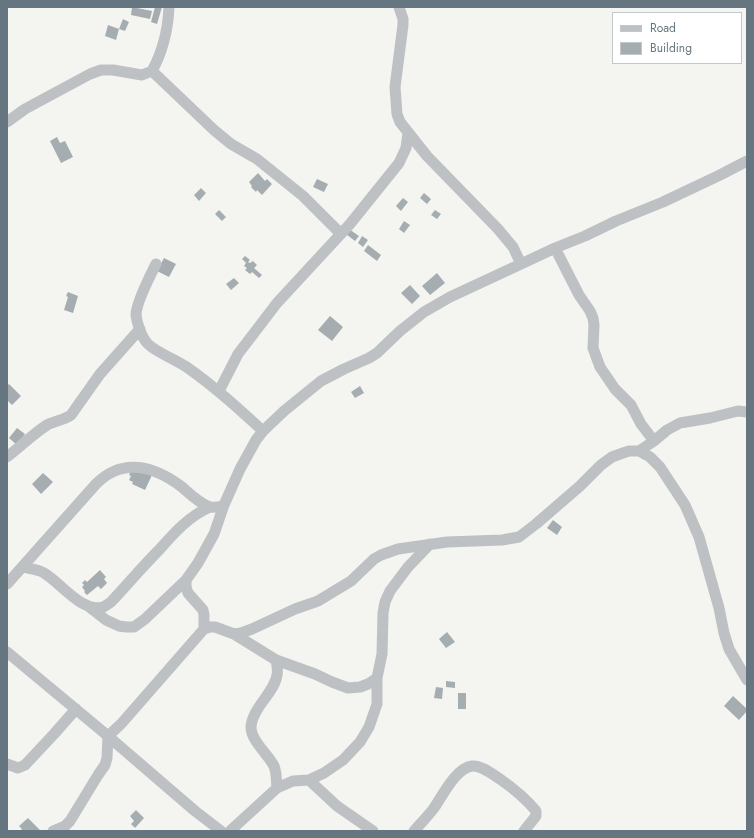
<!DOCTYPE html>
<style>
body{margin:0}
#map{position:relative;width:754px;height:838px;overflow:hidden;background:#f4f4f0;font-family:Jost,sans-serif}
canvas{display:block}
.frame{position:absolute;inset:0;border:8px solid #657680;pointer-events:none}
.legend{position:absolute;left:612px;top:12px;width:130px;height:52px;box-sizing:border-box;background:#fff;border:1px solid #c1c8cc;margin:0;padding:5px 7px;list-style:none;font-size:12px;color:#657680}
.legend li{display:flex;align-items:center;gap:8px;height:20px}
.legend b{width:20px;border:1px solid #c1c8cc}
</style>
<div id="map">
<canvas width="754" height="838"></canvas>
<div class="frame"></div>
<ul class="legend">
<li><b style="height:5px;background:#bdc1c4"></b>Road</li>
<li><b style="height:11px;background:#a5adb1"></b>Building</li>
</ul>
</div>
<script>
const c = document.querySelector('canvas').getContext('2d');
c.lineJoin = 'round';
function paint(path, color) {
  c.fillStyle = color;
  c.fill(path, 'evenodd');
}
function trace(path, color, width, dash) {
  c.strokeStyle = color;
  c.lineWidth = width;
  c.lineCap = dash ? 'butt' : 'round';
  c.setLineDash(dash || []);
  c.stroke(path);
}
const building = new Path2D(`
 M132,7l20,4 -2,8 -19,-4z
 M155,7h7l-5,17 -6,-2z
 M123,19l6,3 -4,9 -6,-2z
 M108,25l11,4 -3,11 -11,-4z
 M57,137l3,6 5,-2 8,16 -12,6 -11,-22z
 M258,173l7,8 2,-2 5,5 -10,11 -5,-5 -1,2 -5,-5 1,-1 -3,-4z
 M317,179l11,5 -4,8 -11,-5z
 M201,188l5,5 -7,8 -5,-6z
 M424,193l7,6 -4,5 -7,-6z
 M403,198l5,4 -7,9 -5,-5z
 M219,210l7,7 -4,4 -7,-7z
 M435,210l6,4 -4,5 -6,-4z
 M404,221l6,4 -6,8 -5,-4z
 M349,229l10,7 -4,5 -9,-7z
 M362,236l6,4 -5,7 -5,-4z
 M368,245l13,10 -4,6 -13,-10z
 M245,256l5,4 -2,2 2,1 3,-2 4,4 -3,3 8,7 -3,3 -7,-6 -2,2 -5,-4 2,-2 -3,-2 2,-3 -4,-4z
 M164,258l12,6 -7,13 -12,-6z
 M437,273l8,10 -15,12 -8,-9z
 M234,278l5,5 -8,7 -5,-6z
 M410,285l10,11 -8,8 -11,-11z
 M68,292l10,4 -5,17 -9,-3 4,-13 -2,-1z
 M330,316l13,11 -11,14 -14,-11z
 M9,384l12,12 -9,9 -5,-5v-14z
 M360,386l4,7 -9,5 -4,-6z
 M17,428l8,6 -8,11 -8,-7z
 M132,469l20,6 -7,15 -13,-6 1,-2 -4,-2 2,-4 -2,-1z
 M43,473l10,9 -12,12 -9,-10z
 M553,520l9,7 -5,8 -10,-7z
 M100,570l6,7 -2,2 3,4 -6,6 -3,-3 -11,9 -3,-3 1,-1 -3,-4 2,-2 -2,-2 3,-3 2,2z
 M447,632l8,10 -9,6 -7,-9z
 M446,681l9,1v6l-9,-1z
 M436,687l7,1 -1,11 -8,-1z
 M458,693h8v16h-8z
 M733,696l14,13v2l-8,9 -15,-14z
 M136,810l8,8 -9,10 -4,-4 3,-3 -4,-5z
 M28,818l12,12 -2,1h-18l2,-2 -3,-3z`);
const minor = new Path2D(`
 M399,7l4,12v6l-8,62 2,27 3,8 27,34 71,73 15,18 8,17
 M152,71l62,59 17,14 26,15 46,37 38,38
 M7,122l18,-13 65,-35 11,-4h12l29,5 10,-4c11,-20 16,-41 17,-64
 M555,248l24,47 11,16 3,7 1,7 -1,23 7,19 15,22 16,16 10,19 13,17
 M156,264c-6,12 -20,39 -20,51 1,8 5,21 11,28 8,9 30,17 41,25 27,19 51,41 75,63
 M219,391l19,-37 39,-51 73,-79 49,-61 7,-15 2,-15
 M639,451l15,-10 13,-11 13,-7 30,-5 28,-7 9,1
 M7,457c13,-10 26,-23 40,-32 8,-4 17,-5 24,-10l29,-41 40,-45
 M23,567c7,2 15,2 21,6 17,10 38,40 59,34 3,-1 6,-4 8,-5 16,-17 31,-35 48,-52 15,-17 30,-34 51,-43
 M186,580v7l2,6 15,17 1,5v14
 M7,584l89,-100c27,-27 58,-18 86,3 8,7 17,16 28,20 5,1 9,0 14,-2
 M88,606l18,14 13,6 7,1h8l11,-8 41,-39 12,-17 16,-29 10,-29 16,-36 16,-29 7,-9 21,-20 37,-30 23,-12 25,-11 8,-5 23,-22 24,-19 26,-15 71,-33 34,-16 30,-12 31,-15 47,-19 57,-27 27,-14
 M234,634l42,26 39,14 17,8 16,6 12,-1 8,-3 9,-6
 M7,652l95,79 93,80 26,20
 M276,660c1,5 2,11 1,15 -2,17 -25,33 -26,52 0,14 17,27 23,39 3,7 2,14 3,22
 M108,736l13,-12 83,-95 6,-2h5l19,7 7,-1 11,-4 43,-20 23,-8 33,-20 23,-22 7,-4 17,-6 49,-7 55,-2 17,-3 17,-13 44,-38 21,-21 11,-8 11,-4 6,-2h10l11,6 10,10 25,38 14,32 20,71 5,25 5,16 18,31
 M7,764l11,4 7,-3 29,-31 22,-25
 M309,780l28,26 36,25
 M53,831l12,-5 5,-5 28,-46 7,-10 2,-7 1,-22
 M230,831l47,-43 16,-7 16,-1 15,-7 19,-13 17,-18 9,-15 8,-23v-26l5,-24 1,-41 2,-11 5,-11 18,-24 22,-23
 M414,831c7,-8 14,-15 20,-23 9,-13 22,-40 38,-42 9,-1 20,8 28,13 13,9 26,20 36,32v5l-12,15`);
paint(building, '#a5adb1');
trace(minor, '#bdc1c4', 11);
</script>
